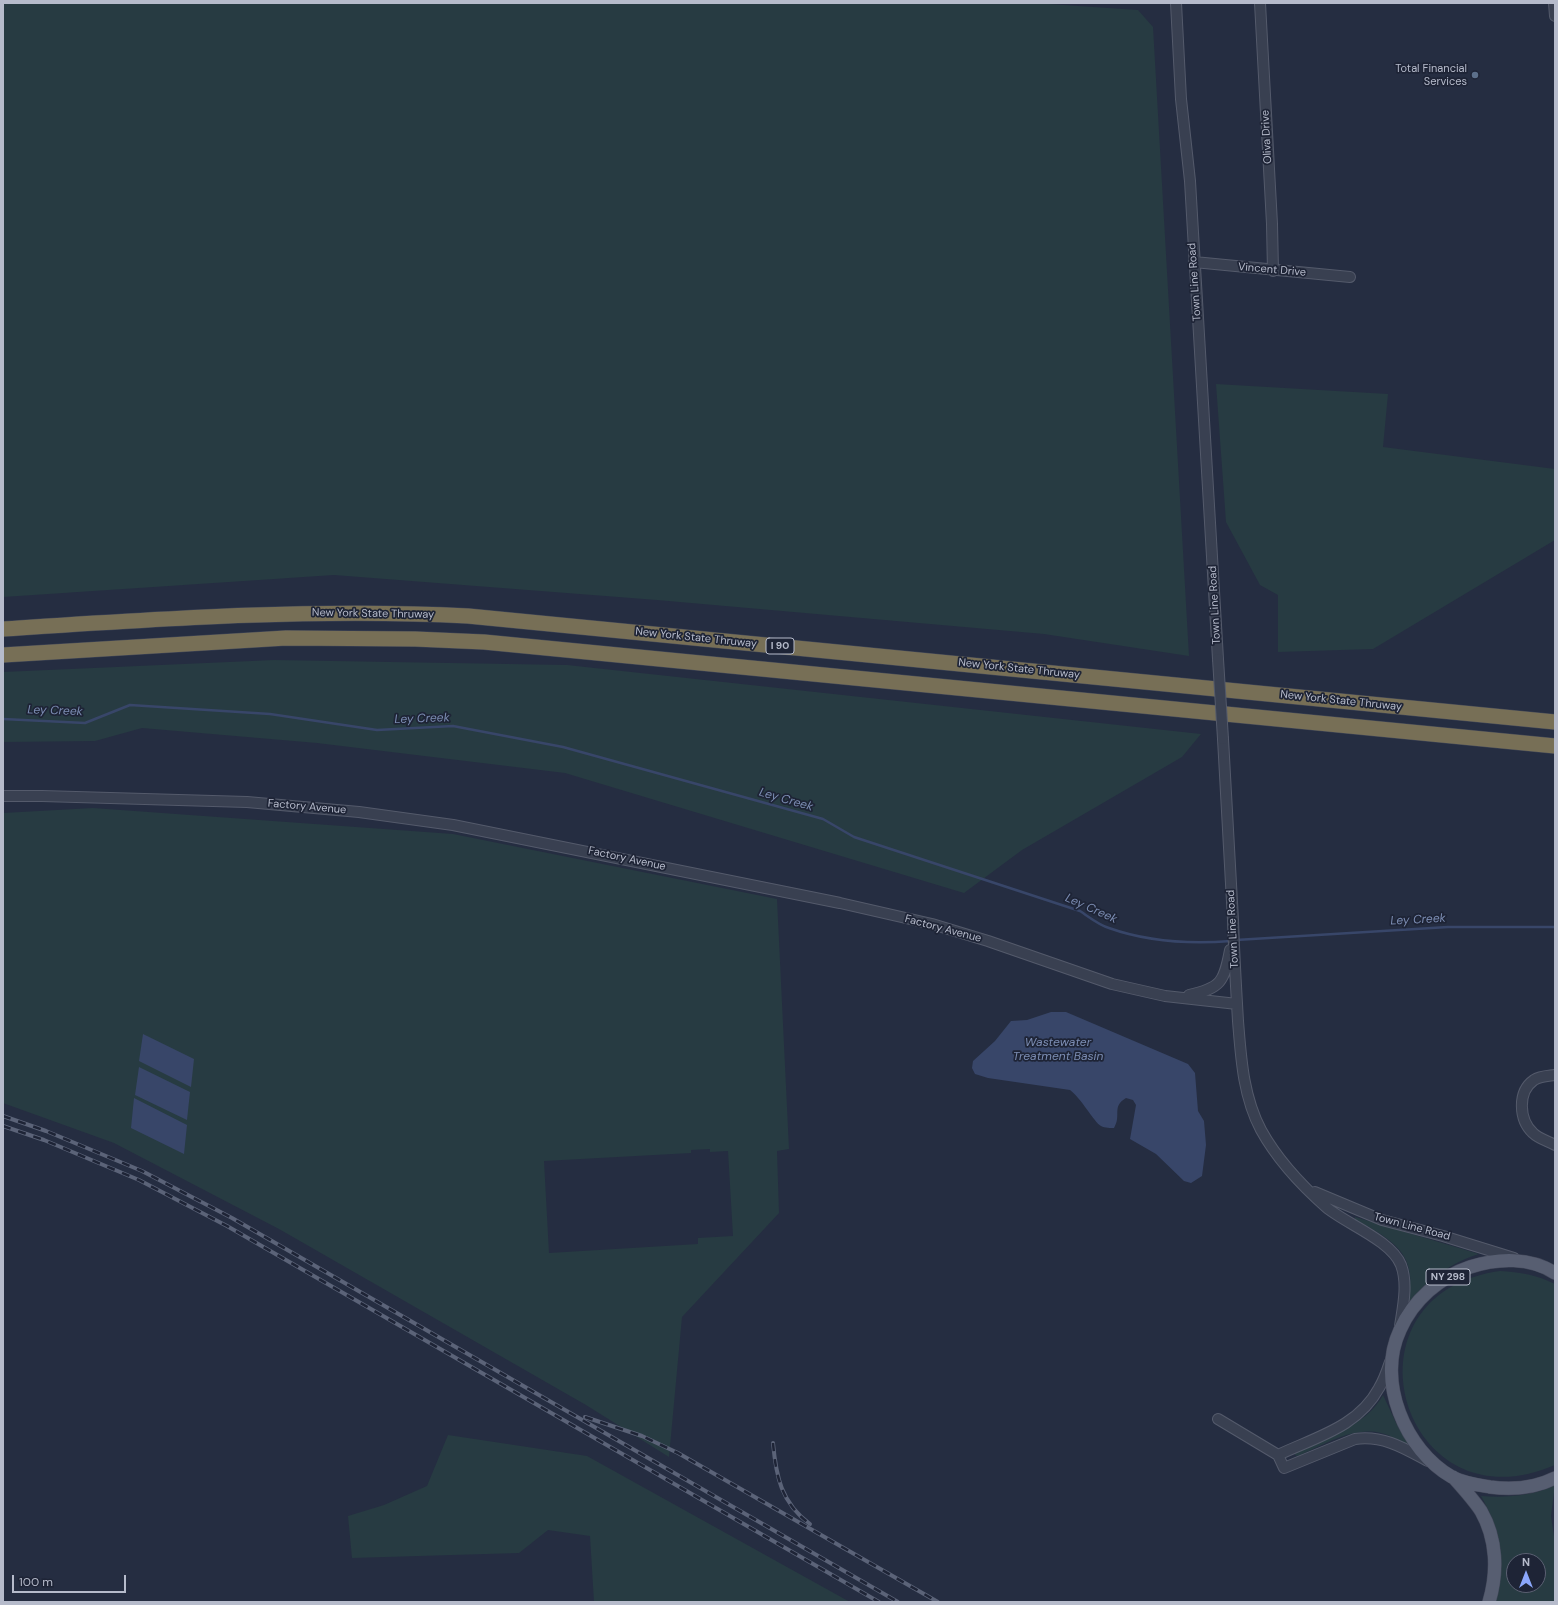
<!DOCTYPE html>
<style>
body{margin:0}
#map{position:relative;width:1558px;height:1605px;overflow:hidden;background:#252d41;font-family:"DM Sans",sans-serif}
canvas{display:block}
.frame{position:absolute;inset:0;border:4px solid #b6bbcb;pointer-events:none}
.north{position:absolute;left:1506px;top:1553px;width:40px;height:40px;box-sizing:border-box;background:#1e2436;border:1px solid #5b6072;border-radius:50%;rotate:0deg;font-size:11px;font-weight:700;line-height:16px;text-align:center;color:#b6bbcb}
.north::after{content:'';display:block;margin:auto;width:14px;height:18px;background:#8ba7fb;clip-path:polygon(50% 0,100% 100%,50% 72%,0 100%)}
.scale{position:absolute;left:12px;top:1575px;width:114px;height:18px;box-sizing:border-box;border:2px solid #b6bbcb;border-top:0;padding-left:5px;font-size:12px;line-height:14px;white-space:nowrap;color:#b6bbcb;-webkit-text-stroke:3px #1e2436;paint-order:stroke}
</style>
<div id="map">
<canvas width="1558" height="1605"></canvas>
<div class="frame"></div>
<div class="north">N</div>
<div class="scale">100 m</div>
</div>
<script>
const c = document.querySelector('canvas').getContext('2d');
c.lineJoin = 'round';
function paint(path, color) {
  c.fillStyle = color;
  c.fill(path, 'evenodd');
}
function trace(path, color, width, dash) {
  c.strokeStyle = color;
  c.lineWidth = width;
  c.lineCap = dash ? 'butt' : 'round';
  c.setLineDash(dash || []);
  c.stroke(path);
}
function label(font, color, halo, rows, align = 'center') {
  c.font = font + ' "DM Sans",sans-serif';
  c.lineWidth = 3.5;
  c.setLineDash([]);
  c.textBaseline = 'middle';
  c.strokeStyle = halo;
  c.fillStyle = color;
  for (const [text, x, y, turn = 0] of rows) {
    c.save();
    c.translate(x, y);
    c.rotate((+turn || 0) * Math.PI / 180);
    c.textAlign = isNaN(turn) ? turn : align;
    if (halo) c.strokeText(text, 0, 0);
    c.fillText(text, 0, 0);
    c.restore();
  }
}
const green = new Path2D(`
 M3,3h1031l104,7 15,17 36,629 -145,-22 -387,-34 -323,-25 -331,22z
 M1216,384l172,10 -5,53 172,22v71l-182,109 -95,3v-57l-18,-10 -34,-63z
 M274,660l293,5 634,69 -19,23 -160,93 -58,43 -399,-120 -248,-30 -175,-15 -47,13 -92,1v-70z
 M93,808l360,26 324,65 12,250 -12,2 2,62 -97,104 -13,140 -83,-52 -307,-176 -165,-86 -111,-40v-290zM710,1149v3l18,-1 5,85 -35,2v6l-149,9 -5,-92 147,-8v-3z
 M1355,1217l124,37c-30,9 -50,26 -69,50 -2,-9 1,-18 0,-28 -2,-31 -32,-43 -55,-57z
 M1500,1271c20,1 37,4 55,13v181c-154,67 -222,-171 -55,-194z
 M1383,1395l15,32 11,18c-9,-3 -18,-10 -28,-12 -28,-7 -58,12 -83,23l-3,-1v-3c31,-16 70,-24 88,-57z
 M448,1435l139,21 263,146h-256l-4,-66 -42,-6 -29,23 -167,5 -4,-42 36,-11 43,-19z
 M1555,1485l-4,31 4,27v59h-60c10,-42 7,-69 -14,-106 25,2 51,0 74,-11zM1514,1561h24v24h-24z`);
const water = new Path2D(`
 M1051,1012h15l122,52 7,9 3,38 6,10 2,24 -4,31 -11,7 -7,-2 -28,-27 -26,-15 6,-34 -3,-5 -7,-2c-15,9 -4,17 -12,30 -3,0 -9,0 -13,-2 -7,-4 -20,-28 -31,-36l-82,-12 -13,-4 -3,-6 1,-7 22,-20 16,-20 16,-1z
 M143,1034l51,25 -3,28 -52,-26z
 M139,1067l51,25 -3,28 -52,-25z
 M134,1098l53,27 -3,29 -53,-26z`);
const stream = new Path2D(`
 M3,719l82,4 45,-18 140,9 107,16 76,-4 110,21 260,72 31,18 226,74c9,6 19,14 29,17 39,14 82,16 122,13
 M1236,940l212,-13h107`);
const minor = new Path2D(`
 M1176,3l5,96 9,82 28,478
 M1260,3l12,221 1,47
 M1554,3l1,13
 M1194,262l156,15
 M1223,739c3,60 7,120 10,181 1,33 3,67 5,101 3,37 5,75 23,109 16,29 40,55 65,77 20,17 65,33 75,58 7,19 2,41 -1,61
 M3,796h39l205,6 112,10 94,13 387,78 92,21 56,17 124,43 53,12 72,8
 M1189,995c32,-7 35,-13 41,-45
 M1555,1075c-7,1 -15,1 -21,5 -17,12 -15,40 -1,53 6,6 15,8 22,12
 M1315,1192l67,28 61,16 71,22
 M1218,1419l60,36 6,13 71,-29c28,-4 49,9 73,22
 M1278,1455c38,-18 80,-28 101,-67 5,-8 8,-17 11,-26`);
const major = new Path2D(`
 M1555,1273c-25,-16 -57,-15 -85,-6 -30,10 -57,33 -70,63 -24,51 5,120 52,147 11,6 26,8 38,10 22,3 45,1 65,-9
 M1453,1477c10,11 20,22 28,34 16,28 17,61 8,91`);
const highway = new Path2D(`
 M3,629c155,-10 310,-21 465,-13l1087,106
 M3,655l283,-17 129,1 69,3 1071,104`);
const rail = new Path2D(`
 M3,1116l43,15 96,40 90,47 666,384
 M3,1126l41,14 95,40 88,46 652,376
 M585,1417l57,19 36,17 260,149
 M773,1443c3,33 8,60 37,81`);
const minorBridge = new Path2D(`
 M1218,659l5,80`);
const markers = [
 [1475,75,4,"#5c6f8a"]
];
const shields = [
 [780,646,28],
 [1448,1277,44]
];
const shieldNames = [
 ["I 90",780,646],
 ["NY 298",1448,1277]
];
const poiNames = [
 ["Total Financial",1467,69],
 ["Services",1467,82]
];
const streetNames = [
 ["Oliva Drive",1267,137,-93],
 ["Vincent Drive",1272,270,5],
 ["Town Line Road",1195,282,-94],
 ["Town Line Road",1215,605,-93],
 ["New York State Thruway",373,614,1],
 ["New York State Thruway",696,638,6],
 ["New York State Thruway",1019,669,6],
 ["New York State Thruway",1341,701,6],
 ["Factory Avenue",307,807,5],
 ["Factory Avenue",627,859,12],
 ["Factory Avenue",943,929,15],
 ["Town Line Road",1233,929,-93],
 ["Town Line Road",1412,1227,15]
];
const waterNames = [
 ["Ley Creek",55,711,2],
 ["Ley Creek",422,719,-2],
 ["Ley Creek",786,800,16],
 ["Ley Creek",1091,909,24],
 ["Ley Creek",1418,920,-3],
 ["Wastewater",1058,1043],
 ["Treatment Basin",1058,1057]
];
paint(green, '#273b42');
paint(water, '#384669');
trace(stream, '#384669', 2.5);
trace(minor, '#545a6b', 12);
trace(major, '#43485a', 14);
trace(highway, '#414758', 16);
trace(minor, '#394051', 10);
trace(major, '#575e71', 13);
trace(highway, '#776f56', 15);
trace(rail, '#5b6378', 4);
trace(rail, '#1e2436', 2.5, [8]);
trace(minorBridge, '#545a6b', 12, []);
trace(minorBridge, '#394051', 10);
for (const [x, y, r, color] of markers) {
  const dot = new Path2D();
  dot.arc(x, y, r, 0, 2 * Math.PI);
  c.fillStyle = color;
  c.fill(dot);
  trace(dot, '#1e2436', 1.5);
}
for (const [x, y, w] of shields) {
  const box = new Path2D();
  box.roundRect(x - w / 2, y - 8, w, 16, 3);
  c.fillStyle = '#1e2436';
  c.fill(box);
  trace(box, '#b6bbcb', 1);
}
label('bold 10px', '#b6bbcb', null, shieldNames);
label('11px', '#b6bbcb', '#1e2436', poiNames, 'right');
label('11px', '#b6bbcb', '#1e2436', streetNames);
label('italic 12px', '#7c8db3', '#1e2436', waterNames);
</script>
